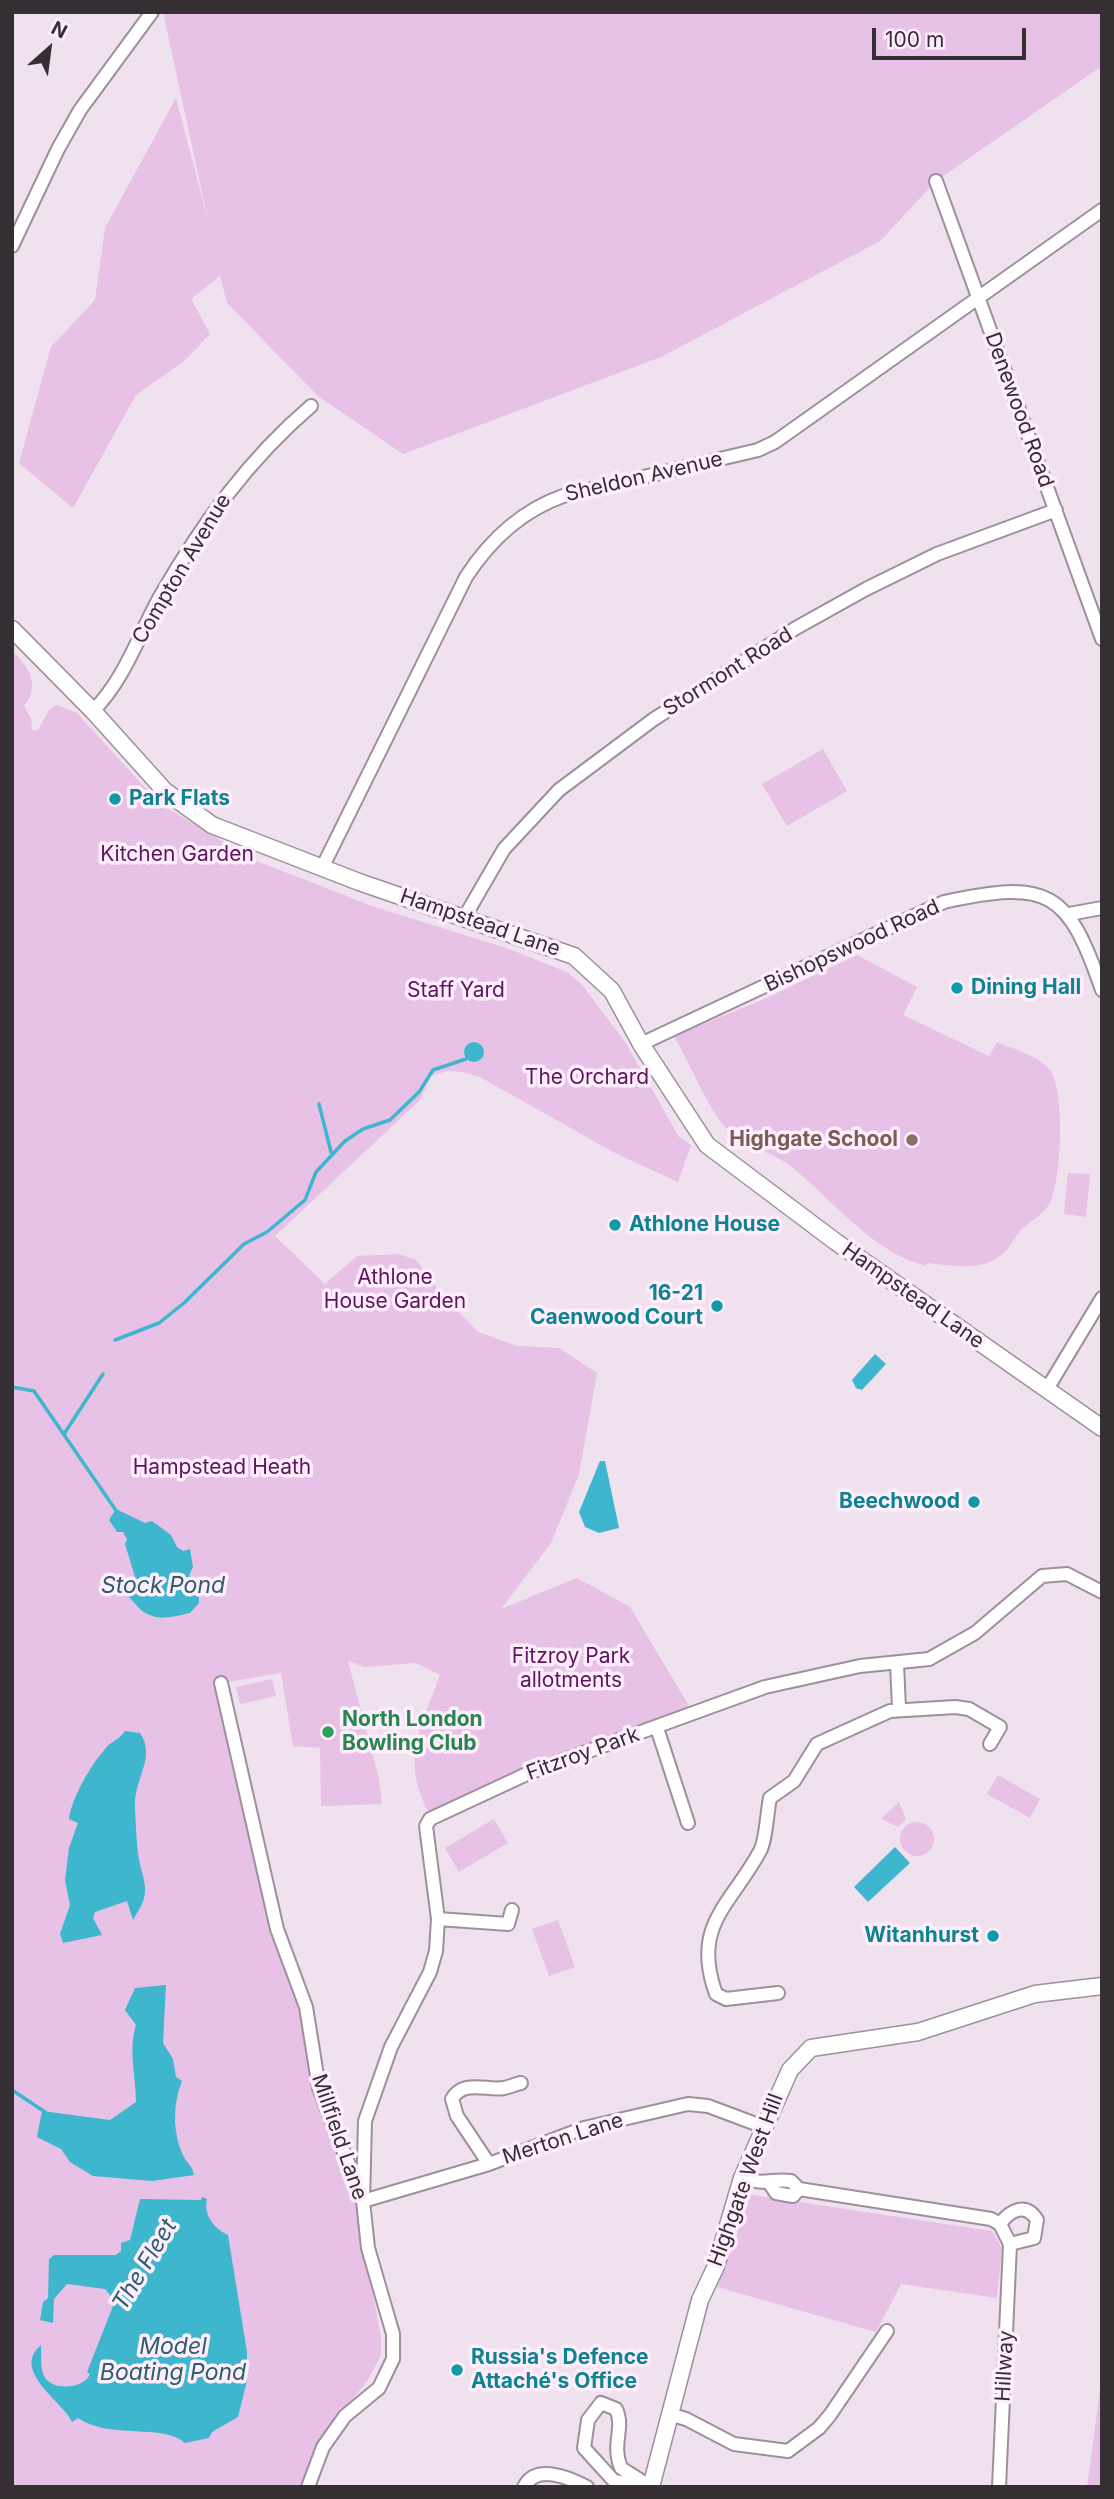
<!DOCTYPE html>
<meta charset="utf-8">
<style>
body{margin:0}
#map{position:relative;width:1114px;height:2499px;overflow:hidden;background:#f0e1ef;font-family:Inter,sans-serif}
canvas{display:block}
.frame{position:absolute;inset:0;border:14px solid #352f34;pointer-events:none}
.north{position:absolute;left:14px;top:14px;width:70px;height:70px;-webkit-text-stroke:5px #feeefd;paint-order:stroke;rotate:28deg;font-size:19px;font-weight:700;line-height:28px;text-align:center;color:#352f34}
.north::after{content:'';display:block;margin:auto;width:24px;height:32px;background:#352f34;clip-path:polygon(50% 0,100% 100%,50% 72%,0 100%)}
.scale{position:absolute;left:872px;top:28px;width:154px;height:32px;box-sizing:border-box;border:4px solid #352f34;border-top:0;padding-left:9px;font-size:21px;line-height:24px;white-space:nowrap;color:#352f34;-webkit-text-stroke:5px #feeefd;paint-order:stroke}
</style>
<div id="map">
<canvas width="1114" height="2499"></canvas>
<div class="frame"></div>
<div class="north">N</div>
<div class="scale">100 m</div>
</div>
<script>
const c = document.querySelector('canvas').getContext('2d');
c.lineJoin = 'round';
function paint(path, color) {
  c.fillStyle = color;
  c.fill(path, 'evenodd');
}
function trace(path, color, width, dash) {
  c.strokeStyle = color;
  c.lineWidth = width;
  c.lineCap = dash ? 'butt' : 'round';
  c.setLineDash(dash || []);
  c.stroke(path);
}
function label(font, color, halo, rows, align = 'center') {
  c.font = font + ' Inter,sans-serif';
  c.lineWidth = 7;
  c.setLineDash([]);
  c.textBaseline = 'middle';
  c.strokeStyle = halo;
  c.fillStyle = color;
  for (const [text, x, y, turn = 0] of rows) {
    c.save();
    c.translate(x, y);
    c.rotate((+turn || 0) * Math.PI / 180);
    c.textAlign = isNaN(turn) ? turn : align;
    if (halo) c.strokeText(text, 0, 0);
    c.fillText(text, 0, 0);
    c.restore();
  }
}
const green = new Path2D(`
 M163,12h939v54l-166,115 -56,60 -219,116 -258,97 -85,-58 -91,-93 -7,-27 -29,23 19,35 -27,28 -47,33 -63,113 -54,-45 32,-116 44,-47 10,-72 71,-130 32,122z
 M12,651c17,16 29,34 12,55l7,12 1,12h6l11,-20 8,-5 20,8 82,90 95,57 118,46 137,43 58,23 16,14 42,56 54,95 12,8 -13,37 -65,-30 -133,-75c-18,-6 -31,-9 -49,-1l-11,24 -145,136 50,48 32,-28 42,-2 17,6 26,35 36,37 40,14 41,2 38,25 -18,101 -28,69 -50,66 76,-31 53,29 59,99 -32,22 -227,91c-5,-15 -14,-33 -15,-48 -3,-36 14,-64 25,-96l-24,-12 -52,4 -16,-6 31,118 3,25 -61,2 -1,-58 -27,-2 -12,-73 -60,10 29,136 56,188 4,43 53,151 1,47 17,89v18l-13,25 -51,63 -16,44h-289z
 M823,749l24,42 -60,35 -25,-42z
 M857,955l60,32 -14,28 86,41 8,-14c16,7 40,13 52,27 17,20 12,108 2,132 -6,13 -21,20 -31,30 -7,8 -11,19 -20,25 -20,16 -50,9 -73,7l-1,3c-55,-15 -90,-63 -133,-98 -19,-16 -54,-25 -69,-42 -15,-17 -37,-68 -50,-90l88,-36z
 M1068,1173l22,1 -4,43 -22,-3z
 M272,1679l4,17 -36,8 -4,-17z
 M998,1775l42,24 -10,19 -43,-24z
 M899,1802l7,17 -8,8 -17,-8z
 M494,1819l14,24 -49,29 -14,-24z
 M900 1839a17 17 0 1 1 34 0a17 17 0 1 1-34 0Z
 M558,1920l17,47 -26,9 -17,-47z
 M746,2194l246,37 10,17 -5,50 -96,-14 -25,48 -159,-45z
 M1102,2374v113h-15z`);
const water = new Path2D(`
 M464 1052a10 10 0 1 1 20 0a10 10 0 1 1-20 0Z
 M875,1354l11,10 -24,26 -6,-2 -4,-8z
 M600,1461h5l14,67 -20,5 -14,-6 -6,-15z
 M116,1509l29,14 7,-2 19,14 6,12 6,4 7,-2 3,18 -4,8 10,7v21l-9,10c-16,4 -34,9 -49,-3 -6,-5 -8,-11 -16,-15l10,-18 -10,-33 2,-5 -4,-7h-6l-8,-12z
 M125,1731l15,2c17,25 -7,45 -5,76 1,15 1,29 3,44 3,25 15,36 -1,60 -2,2 -2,5 -4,7l-6,-19 -32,11 -2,6 9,17 -39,8 -3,-9 10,-29 -5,-25 4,-32 9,-25 -9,-4c3,-22 22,-54 36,-70 6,-8 14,-9 20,-18z
 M895,1847l15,16 -42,39 -14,-15z
 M166,1985l-3,58 10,16 3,18 6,4c-9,23 -10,52 2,76 4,8 8,8 10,18l-42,6 -59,-5 -23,-14 -9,-13 -24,-12 5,-26 68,9 26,-18c0,-26 -8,-52 0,-77l-11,-15 10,-22z
 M202,2197l5,2c-4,15 7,30 21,36l19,117v29l-9,36 -26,15 -3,6 -24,5c-21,-20 -75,-3 -107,-25l-6,4c-8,-20 -62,-51 -31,-77 1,12 -2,25 5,34 9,12 39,9 44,-5l-3,-2 28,-71 -10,-12 -38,-5 -13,15 -1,24 -13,-3 3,-18 5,-4 1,-39 5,-4h62l5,-4v-8l9,-3 10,-41 61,1z`);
const stream = new Path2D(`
 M319,1104l12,48
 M115,1340l44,-17 25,-20 60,-59 23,-12 38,-32 11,-28 29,-31 18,-12 27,-9 29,-28 14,-22 33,-11
 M12,1387l22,4 83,121
 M64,1434l39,-60
 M12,2090l33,22`);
const street = new Path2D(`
 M936,181l166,458
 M12,246l46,-97 22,-39 72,-98
 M93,711c32,-32 46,-77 68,-116 41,-71 87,-135 150,-189
 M322,868l144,-291c24,-37 55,-66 97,-81l195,-46 17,-8 327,-232
 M1069,914l33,-6
 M464,918l40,-69 55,-59 95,-71 142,-91 70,-39 71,-35 119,-44
 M641,1044l303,-142c105,-23 124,-11 158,88
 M1047,1389l55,-91
 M897,1663l2,46
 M221,1683l56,246 29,78 13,81 44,113 5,47 25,86v25l-14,29 -34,28 -22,31 -15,40
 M657,1728l31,95
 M438,1919l70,5 4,-14
 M778,1993l-52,6 -10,-5c-25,-69 15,-89 44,-143 6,-10 7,-39 10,-53l24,-17 23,-37 73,-33 65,-4 14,2 31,18 -10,17
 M489,2164l-32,-48 -5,-17c11,-20 35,-8 52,-11 6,-1 11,-4 17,-5
 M742,2178c24,8 29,0 49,3l8,8 192,30 9,5 10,20 -11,243
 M770,2184l6,9 17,3 6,-7
 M363,2201l2,-80 26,-74 39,-75 6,-21 2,-32 -12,-93 4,-7 101,-47 234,-85 95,-21 69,-7 46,-26 67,-57 25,-2 35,18
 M363,2201l126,-37 95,-36 104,-24 20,2 56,21
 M1000,2224c10,-14 26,-22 37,-4l-3,18 -24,6
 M669,2414l17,5 48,25 54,7 31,-23 11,-13 57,-84
 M524,2487c12,-24 46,-9 63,0
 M650,2487l-36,-6 -30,-33 4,-28 13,-17 15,6c9,19 -5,35 5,59l30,19`);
const secondary = new Path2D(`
 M12,629l81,82 72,80 47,34 147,57 215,74 38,35 29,53 66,101 129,97 266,186
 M651,2487l49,-187 16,-34 26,-88 48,-108 21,-22 107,-16 117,-38 67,-8`);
const markers = [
 [115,799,7,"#0f9aa8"],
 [957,988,7,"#0f9aa8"],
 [912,1140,7,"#8d6e63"],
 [615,1225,7,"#0f9aa8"],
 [717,1306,7,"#0f9aa8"],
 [974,1502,7,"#0f9aa8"],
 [328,1732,7,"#2e9e5b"],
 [993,1936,7,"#0f9aa8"],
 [457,2370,7,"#0f9aa8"]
];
const streetNames = [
 ["Denewood Road",1019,410,70],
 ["Sheldon Avenue",644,477,-13],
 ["Compton Avenue",182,569,-59],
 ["Stormont Road",728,672,-32],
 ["Hampstead Lane",480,923,19],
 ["Bishopswood Road",852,946,-25],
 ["Hampstead Lane",913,1296,35],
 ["Fitzroy Park",583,1754,-20],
 ["Millfield Lane",339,2137,71],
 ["Merton Lane",563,2139,-18],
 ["Highgate West Hill",746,2180,-70],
 ["Hillway",1005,2366,-87]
];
const cultureNames = [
 ["Park Flats",129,799],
 ["Dining Hall",971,988],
 ["Athlone House",629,1225],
 ["16-21",703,1294,"right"],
 ["Caenwood Court",703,1318,"right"],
 ["Beechwood",960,1502,"right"],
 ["Witanhurst",979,1936,"right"],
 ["Russia's Defence",471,2358],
 ["Attaché's Office",471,2382]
];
const parkNames = [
 ["Kitchen Garden",177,855],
 ["Staff Yard",456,991],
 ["The Orchard",587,1078],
 ["Athlone",395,1278],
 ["House Garden",395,1302],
 ["Hampstead Heath",222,1468],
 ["Fitzroy Park",571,1657],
 ["allotments",571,1681]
];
const educationNames = [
 ["Highgate School",898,1140]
];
const leisureNames = [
 ["North London",342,1720],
 ["Bowling Club",342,1744]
];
const waterNames = [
 ["Stock Pond",163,1586],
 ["The Fleet",145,2265,-59],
 ["Model",173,2347],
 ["Boating Pond",173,2373]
];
paint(green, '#e8c1e6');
paint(water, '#3db6ce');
trace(stream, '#3db6ce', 3.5);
trace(street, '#9e8f9d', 16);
trace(secondary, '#9e8f9d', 19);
trace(street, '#fff', 12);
trace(secondary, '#fff', 16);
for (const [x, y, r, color] of markers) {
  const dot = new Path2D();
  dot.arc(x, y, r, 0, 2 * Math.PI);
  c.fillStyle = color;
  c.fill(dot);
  trace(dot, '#feeefd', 2.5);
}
label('21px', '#352f34', '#feeefd', streetNames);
label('bold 21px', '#0d838f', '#feeefd', cultureNames, 'left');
label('21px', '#5f145f', '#feeefd', parkNames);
label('bold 21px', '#785e54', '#feeefd', educationNames, 'right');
label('bold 21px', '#27864d', '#feeefd', leisureNames, 'left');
label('italic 23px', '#2d5f69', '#feeefd', waterNames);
</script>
